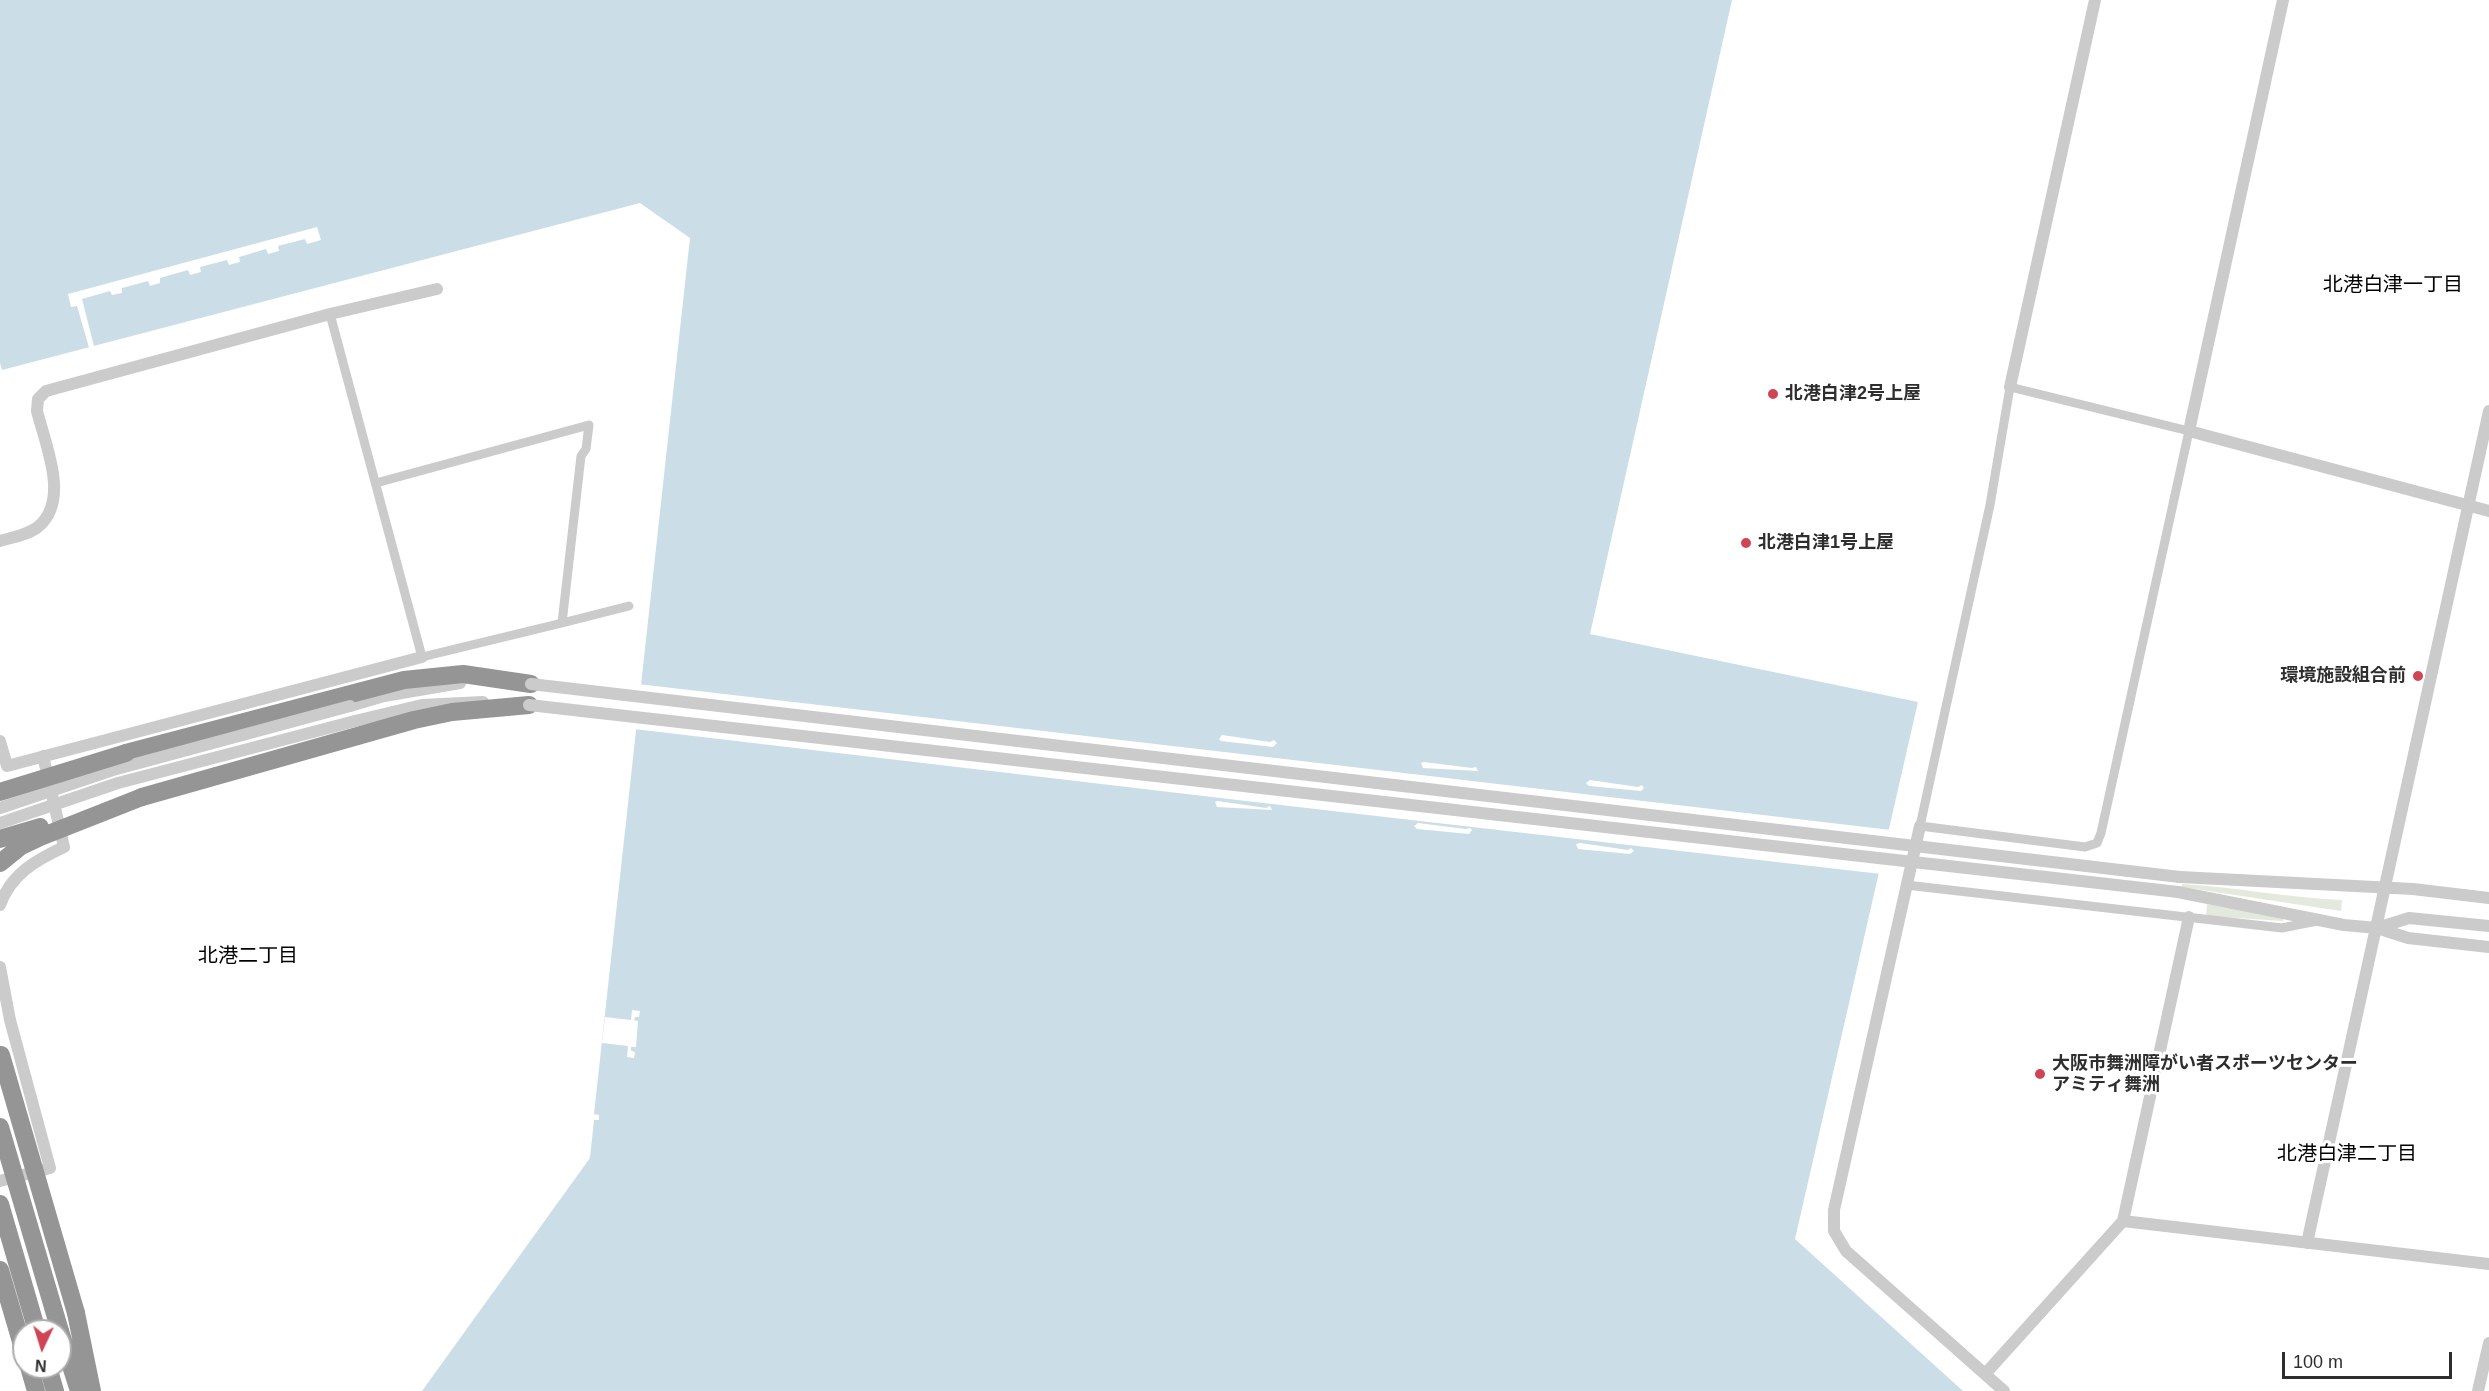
<!DOCTYPE html>
<meta charset="utf-8">
<style>
body{margin:0}
#map{position:relative;width:2489px;height:1391px;overflow:hidden;background:#fff;font-family:Helvetica,sans-serif}
canvas{display:block}
.north{position:absolute;left:12px;top:1319px;width:60px;height:60px;box-sizing:border-box;background:#fff;border:2px solid #ababab;border-radius:50%;rotate:184deg;font-size:16px;font-weight:700;line-height:24px;text-align:center;color:#2e2e2e}
.north::after{content:'';display:block;margin:auto;width:21px;height:27px;background:#d04554;clip-path:polygon(50% 0,100% 100%,50% 72%,0 100%)}
.scale{position:absolute;left:2282px;top:1352px;width:170px;height:27px;box-sizing:border-box;border:3px solid #2e2e2e;border-top:0;padding-left:8px;font-size:18px;line-height:21px;white-space:nowrap;color:#2e2e2e;-webkit-text-stroke:4px #fff;paint-order:stroke}
</style>
<div id="map">
<canvas width="2489" height="1391"></canvas>
<div class="north">N</div>
<div class="scale">100 m</div>
</div>
<script>
const c = document.querySelector('canvas').getContext('2d');
c.lineJoin = 'round';
function paint(path, color) {
  c.fillStyle = color;
  c.fill(path, 'evenodd');
}
function trace(path, color, width, dash) {
  c.strokeStyle = color;
  c.lineWidth = width;
  c.lineCap = dash ? 'butt' : 'round';
  c.setLineDash(dash || []);
  c.stroke(path);
}
function label(font, color, halo, rows, align = 'center') {
  c.font = font + ' Helvetica,"Noto Sans JP",sans-serif';
  c.lineWidth = 6;
  c.setLineDash([]);
  c.textBaseline = 'middle';
  c.strokeStyle = halo;
  c.fillStyle = color;
  for (const [text, x, y, turn = 0] of rows) {
    c.save();
    c.translate(x, y);
    c.rotate((+turn || 0) * Math.PI / 180);
    c.textAlign = isNaN(turn) ? turn : align;
    if (halo) c.strokeText(text, 0, 0);
    c.fillText(text, 0, 0);
    c.restore();
  }
}
const green = new Path2D(`
 M2182,884c54,3 106,14 160,16l-1,11 -159,-24z
 M2207,904l76,13v4l-77,-5z`);
const water = new Path2D(`
 M0,0h1732l-142,634 328,68 -123,537 168,152h-1541l168,-233 4,-38h5v-5l-5,-1 96,-876 -50,-35 -638,167 -2,-7z`);
const pier = new Path2D(`
 M317,227l4,13 -14,4 -2,-5 -27,7 1,5 -11,3 -2,-5 -27,8 1,5 -11,3 -2,-5 -27,7 1,5 -11,3 -2,-5 -28,8v5l-10,3 -2,-5 -26,7v5l-10,2 -2,-4 -28,8 13,51 -5,1 -13,-45 -6,1 -3,-13z
 M638,684l612,71 641,75 -10,44 -635,-73 -612,-72z
 M1222,735l48,7 4,-2 3,3 -4,4 -52,-6 -2,-2z
 M1424,762l48,6 4,-1 2,4 -55,-3 -2,-5z
 M1590,780l48,7 4,-2 2,3 -3,3 -52,-5 -3,-3z
 M1218,801l48,7 4,-2 2,4 -55,-3 -2,-5z
 M1418,823l48,6 4,-1 2,2 -3,4 -52,-5 -3,-3z
 M1580,843l48,7 3,-2 3,3 -4,3 -52,-5 -2,-5z
 M632,1010l8,1 -1,6h-4l-1,3 4,1 -2,26h-5v4l4,1 -1,6 -7,-1 1,-11 -26,-3 3,-26 26,3z`);
const minor = new Path2D(`
 M330,314l92,343 140,-34 19,-167 5,-7 3,-24 -213,58
 M2010,387l179,44 -88,402 -4,10 -12,4 -165,-21 70,-321z
 M562,623l67,-17
 M1906,885l376,43 35,-7`);
const tertiary = new Path2D(`
 M2283,0l-94,431 300,80
 M2010,387l85,-387
 M0,541c13,-4 29,-6 39,-15 31,-27 6,-82 -2,-115l1,-12 8,-8 284,-77 107,-25
 M350,706l34,-10 76,-13
 M355,721l67,-16 61,-3
 M0,741l7,25 415,-109
 M1920,826l-86,384v21l12,20 158,140
 M2180,877l233,12 76,9
 M2178,892l166,33 33,3 31,10 81,9
 M0,905c11,-31 36,-45 64,-58l-21,-91
 M2377,928l32,-10 80,8
 M0,967l10,53 40,148 -50,13
 M2123,1221l366,43
 M2307,1243l182,-832
 M1986,1373l137,-152 66,-304
 M2478,1391l11,-48`);
const motorway = new Path2D(`
 M126,753l278,-73 59,-6 68,10
 M142,797l272,-77 38,-8 77,-7
 M0,1204l37,127
 M0,1270l24,82
 M76,1313l16,78
 M60,1331l19,60
 M29,1367l7,24
 M48,1367l7,24`);
const tertiaryBridge = new Path2D(`
 M531,684l1649,193
 M529,705l1649,187
 M0,808l113,-38 237,-64
 M0,823l118,-40 237,-62`);
const motorwayBridge = new Path2D(`
 M0,792l126,-39
 M0,839l40,-12
 M0,863l21,-17 17,-8 104,-41
 M1,1055l75,258
 M0,1127l60,204`);
const markers = [
 [1773,394,6,"#d04554"],
 [1746,543,6,"#d04554"],
 [2418,676,6,"#d04554"],
 [2040,1074,6,"#d04554"]
];
const poiNames = [
 ["北港白津2号上屋",1785,394],
 ["北港白津1号上屋",1758,543],
 ["環境施設組合前",2406,676,"right"],
 ["大阪市舞洲障がい者スポーツセンター",2052,1064],
 ["アミティ舞洲",2052,1085]
];
const neighbourhoodNames = [
 ["北港白津一丁目",2393,285],
 ["北港二丁目",248,956],
 ["北港白津二丁目",2347,1154]
];
paint(green, '#e4e9dd');
paint(water, '#cbdde7');
paint(pier, '#fff');
trace(minor, '#cbcbcb', 9);
trace(tertiary, '#cbcbcb', 12);
trace(motorway, '#959595', 18);
trace(tertiaryBridge, '#cbcbcb', 12);
trace(motorwayBridge, '#959595', 18);
for (const [x, y, r, color] of markers) {
  const dot = new Path2D();
  dot.arc(x, y, r, 0, 2 * Math.PI);
  c.fillStyle = color;
  c.fill(dot);
  trace(dot, '#fff', 2);
}
label('bold 18px', '#2e2e2e', '#fff', poiNames, 'left');
label('20px', '#000', '#fff', neighbourhoodNames);
</script>
